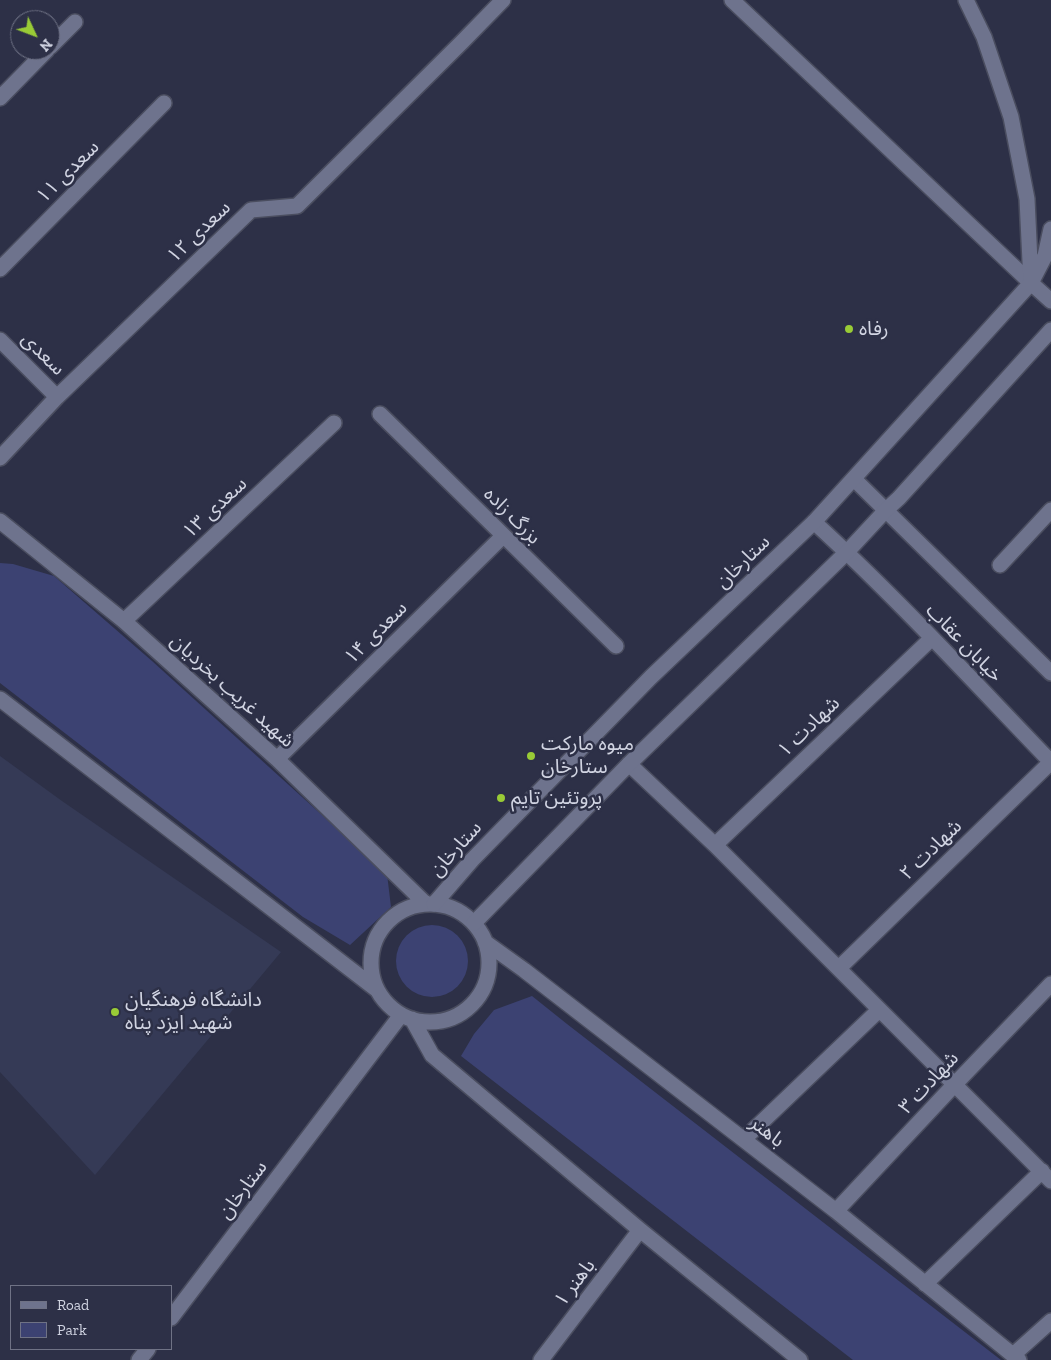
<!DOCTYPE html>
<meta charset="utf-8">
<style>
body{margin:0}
#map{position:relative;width:1051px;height:1360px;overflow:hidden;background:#2d3047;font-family:"Zilla Slab",serif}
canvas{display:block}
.legend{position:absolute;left:10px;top:1285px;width:162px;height:65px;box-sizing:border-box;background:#2d3047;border:1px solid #6f7285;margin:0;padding:6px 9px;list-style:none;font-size:15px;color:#d1d4e2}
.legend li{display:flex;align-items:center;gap:10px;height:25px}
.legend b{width:25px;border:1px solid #6f7285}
.north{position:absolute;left:10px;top:10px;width:50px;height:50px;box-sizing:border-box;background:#2d3047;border:1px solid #6f7285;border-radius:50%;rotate:133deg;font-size:14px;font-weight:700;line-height:20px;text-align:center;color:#d1d4e2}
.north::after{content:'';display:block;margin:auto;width:18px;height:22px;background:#99cb36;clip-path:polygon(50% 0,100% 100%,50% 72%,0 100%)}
</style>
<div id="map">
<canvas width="1051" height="1360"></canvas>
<ul class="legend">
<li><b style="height:6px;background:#6e738d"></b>Road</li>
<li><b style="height:14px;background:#3c4272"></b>Park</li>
</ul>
<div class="north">N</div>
</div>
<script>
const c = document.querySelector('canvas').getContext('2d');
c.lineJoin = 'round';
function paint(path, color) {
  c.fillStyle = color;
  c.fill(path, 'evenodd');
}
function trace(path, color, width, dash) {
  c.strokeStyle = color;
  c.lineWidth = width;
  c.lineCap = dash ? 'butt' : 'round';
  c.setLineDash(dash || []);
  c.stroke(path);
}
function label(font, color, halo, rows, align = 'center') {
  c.font = font + ' "Zilla Slab","Noto Sans Arabic",serif';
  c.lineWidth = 5;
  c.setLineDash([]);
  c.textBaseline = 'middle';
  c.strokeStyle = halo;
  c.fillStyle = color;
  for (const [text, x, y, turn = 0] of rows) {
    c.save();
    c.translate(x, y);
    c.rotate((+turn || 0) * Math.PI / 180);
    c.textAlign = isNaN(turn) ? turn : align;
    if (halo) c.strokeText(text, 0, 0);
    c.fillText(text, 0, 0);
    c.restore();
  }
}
const built = new Path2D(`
 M0,756l62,45 219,151 -186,223 -95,-103z`);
const green = new Path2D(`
 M0,563l13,1 41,12 98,85 235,213 4,33 -41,38 -47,-28 -303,-234z
 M396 961a36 36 0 1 1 72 0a36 36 0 1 1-72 0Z
 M532,996l35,28 434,336h-148l-392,-304 13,-22 20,-24z`);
const street = new Path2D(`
 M732,0l299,283
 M50,47l25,-25
 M0,98l47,-48
 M0,269l164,-166
 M0,340l57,57
 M380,414l236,232
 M0,458l57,-61 194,-187 46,-4 165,-164 41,-42
 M854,479l197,194
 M0,521l124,100 153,138 149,145
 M814,522c83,76 159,159 237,240
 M1000,565l51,-55
 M124,621l210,-198
 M0,699l376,290
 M277,759l226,-223
 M629,764l86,81 336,336
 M715,845l217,-207
 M371 963a59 59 0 1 1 118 0a59 59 0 1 1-118 0Z
 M485,942l39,28 312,241 183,149
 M839,968l212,-206
 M412,1019l20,36 208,175 160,130
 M744,1139l135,-129
 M836,1211l119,-127 96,-100
 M925,1284l117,-113
 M171,1318l230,-303
 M1013,1355l38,-34
 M139,1360l9,-11
 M541,1360l99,-130`);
const secondary = new Path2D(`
 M966,0l18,37 27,80 16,82 4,84 20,18
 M434,904l38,-44 179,-183 163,-155 217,-239 14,-27 6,-27
 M474,923l155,-159 218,-212 39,-42 13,-12 152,-168`);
const markers = [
 [849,329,5,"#99cb36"],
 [531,756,5,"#99cb36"],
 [501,798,5,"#99cb36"],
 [115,1012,5,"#99cb36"]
];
const streetNames = [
 ["سعدی ۱۱",68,172,-45],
 ["سعدی ۱۲",199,232,-44],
 ["سعدی",43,354,45],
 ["سعدی ۱۳",215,508,-43],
 ["بزرگ زاده",512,516,45],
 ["ستارخان",743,562,-44],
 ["سعدی ۱۴",376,633,-45],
 ["خیابان عقاب",964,643,46],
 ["شهید غریب بخردیان",232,691,42],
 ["شهادت ۱",809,727,-44],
 ["ستارخان",456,849,-48],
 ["شهادت ۲",931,850,-44],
 ["شهادت ۳",929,1083,-47],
 ["باهنر",767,1132,38],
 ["ستارخان",243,1190,-53],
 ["باهنر ۱",575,1283,-53]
];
const poiNames = [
 ["رفاه",859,329],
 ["میوه مارکت",541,744],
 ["ستارخان",541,767],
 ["پروتئین تایم",511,798],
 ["دانشگاه فرهنگیان",125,1000],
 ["شهید ایزد پناه",125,1023]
];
paint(built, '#353a56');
paint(green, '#3c4272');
trace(street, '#4a4d5f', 18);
trace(secondary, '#4a4d5f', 18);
trace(street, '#6e738d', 15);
trace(secondary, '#6e738d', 15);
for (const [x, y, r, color] of markers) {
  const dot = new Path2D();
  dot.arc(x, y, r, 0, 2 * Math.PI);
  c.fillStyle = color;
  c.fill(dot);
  trace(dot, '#2d3047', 2);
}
label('20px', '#d1d4e2', '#2d3047', streetNames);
label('20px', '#d1d4e2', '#2d3047', poiNames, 'left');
</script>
